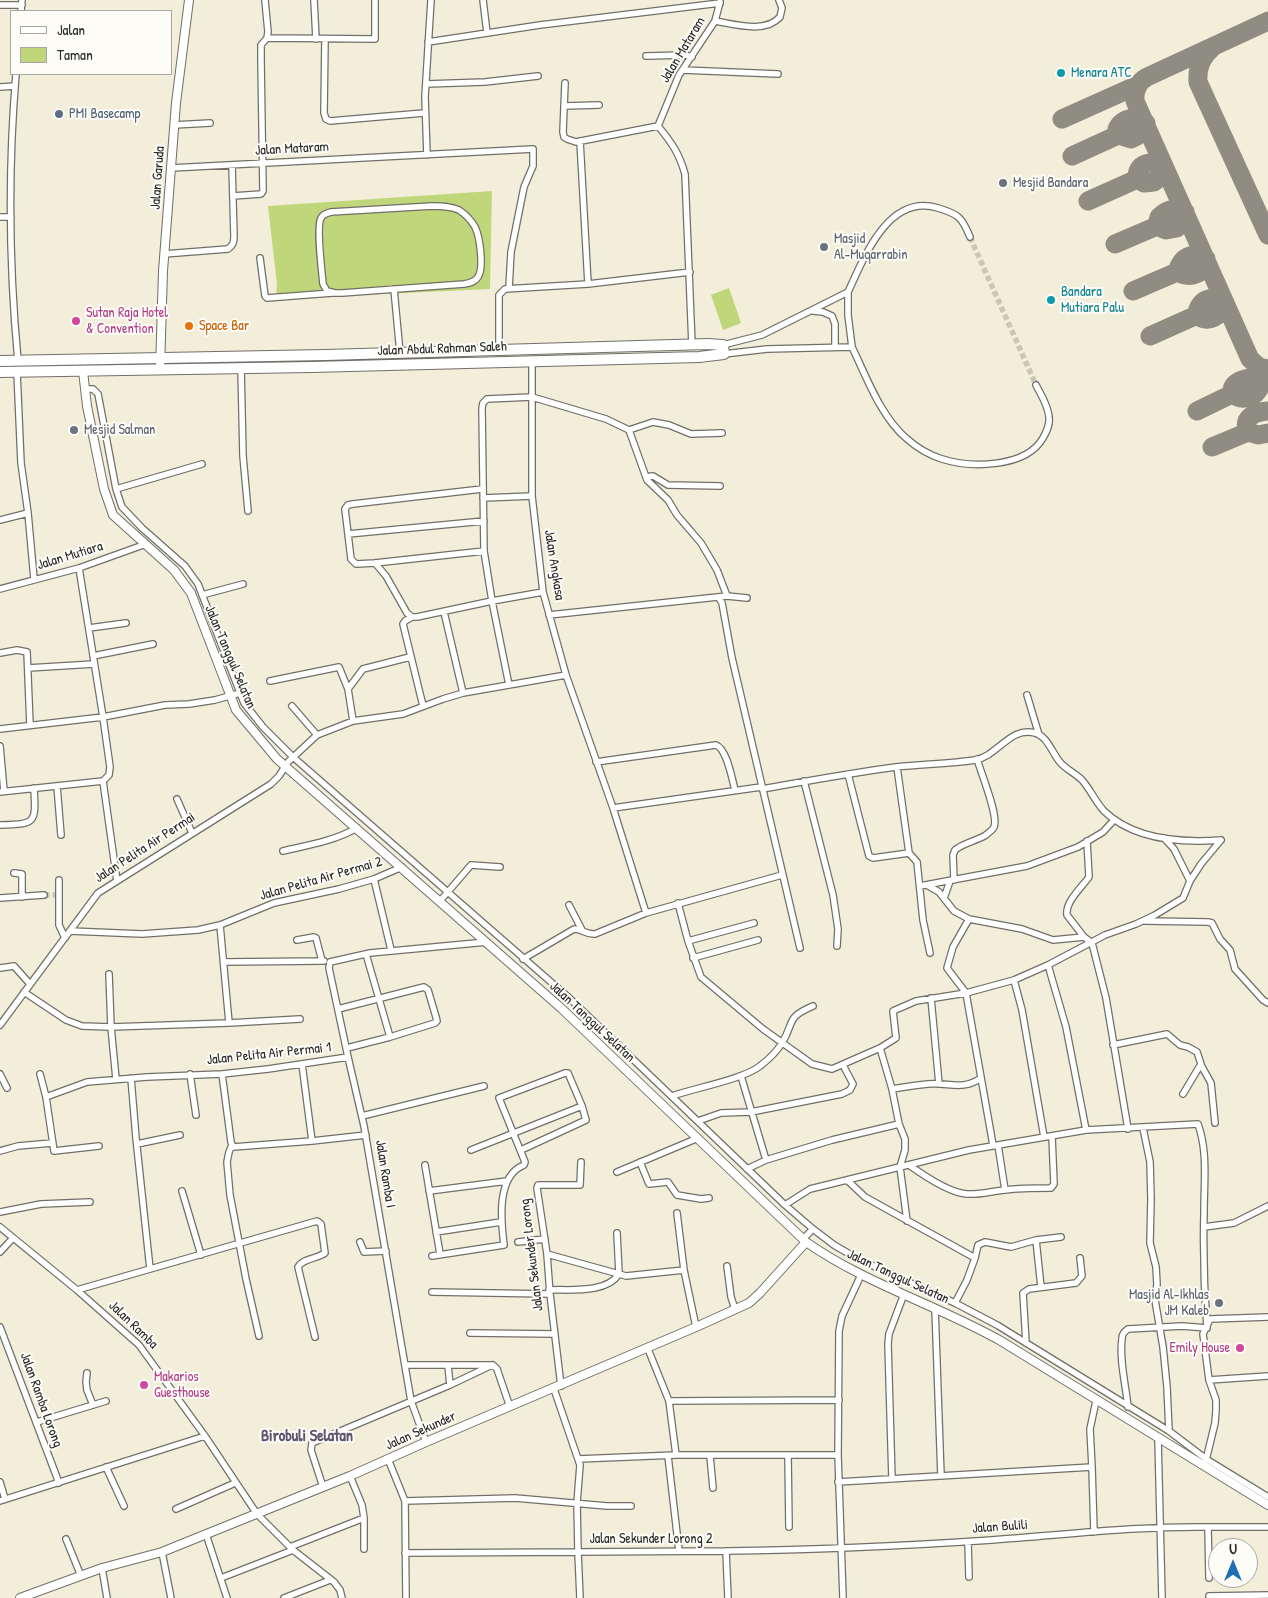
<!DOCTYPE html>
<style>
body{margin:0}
#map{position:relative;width:1268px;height:1598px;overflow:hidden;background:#f3eeda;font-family:"Patrick Hand",sans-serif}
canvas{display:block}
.legend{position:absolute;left:10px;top:10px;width:162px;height:65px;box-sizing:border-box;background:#fdfcf7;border:1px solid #a9a8a5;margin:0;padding:6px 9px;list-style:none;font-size:15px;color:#2b2b2b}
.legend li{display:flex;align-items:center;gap:10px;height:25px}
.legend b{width:25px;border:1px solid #a9a8a5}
.north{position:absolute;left:1208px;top:1538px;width:50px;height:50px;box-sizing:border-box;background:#fdfcf7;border:1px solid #a9a8a5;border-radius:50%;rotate:0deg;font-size:14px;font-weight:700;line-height:20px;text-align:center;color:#2b2b2b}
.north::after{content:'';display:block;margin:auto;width:18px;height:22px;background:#1f6fb2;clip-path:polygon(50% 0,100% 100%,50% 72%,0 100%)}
</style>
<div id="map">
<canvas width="1268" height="1598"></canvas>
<ul class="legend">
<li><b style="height:6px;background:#fff"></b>Jalan</li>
<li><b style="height:14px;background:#bfd67b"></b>Taman</li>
</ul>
<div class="north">U</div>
</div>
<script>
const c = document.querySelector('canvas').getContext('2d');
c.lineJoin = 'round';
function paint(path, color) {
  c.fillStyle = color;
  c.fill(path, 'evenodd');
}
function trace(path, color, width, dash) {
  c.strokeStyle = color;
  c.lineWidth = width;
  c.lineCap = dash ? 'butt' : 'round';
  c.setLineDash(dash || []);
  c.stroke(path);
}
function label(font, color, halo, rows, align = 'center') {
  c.font = font + ' "Patrick Hand",sans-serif';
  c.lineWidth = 4;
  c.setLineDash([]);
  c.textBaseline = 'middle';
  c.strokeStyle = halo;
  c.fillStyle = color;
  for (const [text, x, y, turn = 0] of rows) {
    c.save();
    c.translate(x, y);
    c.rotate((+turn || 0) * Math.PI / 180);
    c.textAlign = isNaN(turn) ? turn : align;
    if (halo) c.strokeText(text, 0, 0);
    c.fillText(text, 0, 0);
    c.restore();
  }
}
const green = new Path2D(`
 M492,191l-2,98 -214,10 1,-15 -9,-78z
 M729,288l12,35 -18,7 -12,-35z`);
const taxiway = new Path2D(`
 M1268,21l-121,56c-9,5 -13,13 -12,24l115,258 9,8 9,2
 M1213,47c-11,10 -16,19 -15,35l70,153
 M1062,119l76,-34
 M1072,156l46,-21 13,4 6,-3 5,-4 4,-9 -8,-5c-9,0 -17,2 -21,11l1,6
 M1088,201l49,-22c-1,-17 15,-19 27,-13l-3,10 -7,6 -10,1 -7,-4
 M1115,244l42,-18 2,-9c9,-8 16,-10 26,-5l-1,7 -7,9 -11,2 -9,-4
 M1133,291l44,-19c4,-15 15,-21 29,-13 -2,16 -16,20 -29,13
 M1150,336l47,-21c11,10 24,1 28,-12 -12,-9 -27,-4 -28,12
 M1249,378l7,1 5,3c-2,14 -17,21 -29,12 -1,-10 7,-14 17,-16z
 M1197,411l35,-17
 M1248,432c-6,-15 7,-20 20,-21
 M1212,447l36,-15 10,3 10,-2`);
const streetTunnel = new Path2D(`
 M970,237l66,148
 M44,895h11`);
const street = new Path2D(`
 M314,0l2,39
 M483,0l4,33
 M0,5h22
 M21,11l1,-11
 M715,21c19,3 50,13 65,-4l2,-9 -3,-8
 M267,38l108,1v-39
 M325,39l-1,74 2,6 4,2 94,-8
 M428,42l112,-17 180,-22
 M646,56l40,-1 6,2
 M683,70l95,4
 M16,74c-8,95 -7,192 2,287
 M565,83l-2,49 1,5 3,2 9,3 82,-16 21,-51 36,-54 5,-19
 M426,84l59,-2 53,-6
 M0,87l15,-1
 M564,106l35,-1
 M174,125l36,-2
 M658,126c14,17 21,27 27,48l7,171
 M580,141l8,143
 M427,155l-2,-58 6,-97
 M171,168l362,-19v17l-9,21 -13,65 -2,36
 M233,196l28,-2 2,-3 -2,-131v-15l6,-7 1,-6 -3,-32
 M432,206c9,0 18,0 27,4 6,4 12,10 16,17 5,10 9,41 3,50 -3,5 -8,6 -14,7l-122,9h-7l-8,-2 -4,-7c-1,-12 -7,-57 -2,-66 2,-4 6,-5 10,-6z
 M0,217h11
 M164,254l64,-5c5,-4 6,-6 6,-13l-2,-71
 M260,258l5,38 2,2 65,-5
 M394,289l6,64
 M848,292v23l4,32
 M813,311l10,1 9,4 3,8v22
 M723,345l39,-10 86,-43c16,-34 40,-99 90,-84 20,6 24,9 32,29
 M499,351v-56l6,-6 83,-5 102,-12
 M724,354l43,-5 85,-2c14,29 29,70 54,91 10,9 23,17 36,21 29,9 84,9 101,-21 4,-7 7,-13 6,-21 -1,-12 -8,-22 -13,-32
 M532,360v136l11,96 23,83 47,133 33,105
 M241,367l2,89 5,55
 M17,372l4,91 7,50 6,66
 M85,389h8l5,5 18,95 6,18 20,21 43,38 13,18 46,119 19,24 30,30 274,239 218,209
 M629,430l24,-8 16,3 22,9 31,-1
 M646,477l7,-1 15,9 52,1
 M116,489l86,-25
 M482,489l-129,15 -5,1 -3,4 6,50 5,5 19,-1 109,-12
 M483,498l49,-2
 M0,520l28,-7
 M348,534l136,-13
 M375,563l11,13 21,37 5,4h5l75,-16 51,-9
 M0,589l79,-21 67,-24
 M202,595l41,-11
 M719,598l3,5 10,55 68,290
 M444,612l19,81
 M549,615l178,-19
 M412,617l-7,4 -2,3 20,82
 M89,628l37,-5
 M0,653l17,-3 10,2 3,73
 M93,656l60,-12
 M28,668l66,-4
 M270,681l69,-14 9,22 5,32
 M509,685l-17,-84 -8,-50 -2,-143 1,-5 4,-4 45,-2 74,22 23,11 18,50 21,20 9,15 24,28 16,27 10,26 20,2
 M348,689l15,-20 47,-12
 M1027,695l12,40
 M292,706l25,29
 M0,729l103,-12 62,-12 24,-1 26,-4 25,-7
 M0,746l4,45
 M596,762l120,-17c11,4 16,34 19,45
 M897,767l12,86 8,9 6,58 7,33
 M848,774l21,82 4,2 36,-5
 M103,781l14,100
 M804,781l29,114 5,34 -1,17
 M57,786l4,49
 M762,789c45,-8 89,-16 134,-22 26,-3 53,-3 79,-7 23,-4 35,-34 60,-27 12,3 17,19 24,28 6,8 16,12 23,19 8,9 13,21 22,31 30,29 78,32 117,29
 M0,792l103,-11 6,-6 1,-8 -7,-50 -24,-149
 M177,799l15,34
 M613,808l148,-21
 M0,825c36,-1 36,-1 34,-37
 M1164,838l10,11 16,32
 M283,851c26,-6 51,-10 74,-23
 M14,873l8,1v23
 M374,879l17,71
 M59,880v45l6,13
 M954,880l-1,-25 2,-5c8,-7 21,-9 31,-15 3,-3 7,-5 8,-8 5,-11 -13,-54 -17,-68
 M927,885l12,7 15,19 15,8 53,10 31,11 31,-3 8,6 14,55 22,131
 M920,886l107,-20 51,-19 25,-15 11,-12
 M0,898l44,-3
 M944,898l6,-17
 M440,901l31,-36 29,2
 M678,903l10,38 13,36 62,52 49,35 20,5 48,-21 16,-10 -3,-27 23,-10 50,-8 48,-13 34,-15 57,-30 31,-11 19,-9 28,-17 7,-17 11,-17 20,-24
 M569,905l13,25
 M969,919l-16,28 -6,21 19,25 27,152
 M1145,921l63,1 4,1 8,16 10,11 5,19 28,31 5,3
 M70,931l72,3 56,-4 22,-5 54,-22 65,-14 35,-10 28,-12
 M1084,937l-17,-22c-2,-13 15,-28 22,-38l-2,-36
 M297,940l17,-3 2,1 6,23h2
 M688,941l66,-18
 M366,954l24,83
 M693,958l65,-18
 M523,959l51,-30c8,0 13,6 21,5l51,-21 136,-38
 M224,962l98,-1
 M1048,965l18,62 20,103
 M0,968l14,-2 16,18
 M109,974l2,53 5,52
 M1014,980l8,30 22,127
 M24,992l42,28 16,6 29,1 118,-4 -9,-98
 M931,998l8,86
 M338,1009l86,-22 4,3 8,27 1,4 -2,2 -45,14 -43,11
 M229,1023l71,-4
 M0,1025l98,-132 173,-109 8,-8 9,-14 29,-27 36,-14 50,-7 40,-15 20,-6 103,-18
 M1113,1045l54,-11 13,11 8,2 9,5 4,12 -18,30
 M880,1048l12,41 7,35 6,15v11l-5,17 7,54
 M348,1057l16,69 47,275 15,41
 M302,1064l10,77
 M1201,1065l10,18 4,40
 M0,1074l7,14
 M40,1074l6,23 8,54 45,-5
 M190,1074l6,41
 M222,1074l9,68 2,5 79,-6 54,-6
 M741,1076l25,84 -19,9
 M131,1078l5,60 14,131
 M892,1089c12,-2 24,-4 36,-5 20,-2 35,7 53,-6
 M672,1096c23,-8 72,-17 88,-30 8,-6 17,-15 22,-23 13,-21 3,-25 31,-37
 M46,1097l41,-15 60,-5 75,-3 46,-5 80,-12 -19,-89 1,-6 40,-9 117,-11
 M362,1116l122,-30
 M698,1121l23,-8 30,-1 91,-18 8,-4 3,-6 -10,-19
 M1143,1128l7,34 1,37 -1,44 6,24 1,17 -2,16 8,47 4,40 2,44
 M137,1144l43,-9
 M232,1145l-3,7 -2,10 3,33 16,84 13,57
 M998,1145l7,45
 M471,1150l111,-44
 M0,1151l18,-5 34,-3
 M766,1160l66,-20 67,-16
 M640,1162l9,22 19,-2 9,13 24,4 8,-1
 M425,1165l15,89
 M909,1165c14,10 40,28 58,29 13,1 25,-3 38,-4 15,-2 31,-2 46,-2l3,-4 -2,-48
 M617,1172l81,-34
 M847,1180l18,17 110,61 -8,22 -12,23
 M182,1191l19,64
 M429,1191l78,-10
 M0,1212l41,-8 49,-2
 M677,1213l7,57 12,57
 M0,1227l77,63 62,55 66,91 52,78 36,36 41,32 6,8 2,8
 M1204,1227l30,-4 34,-17
 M813,1229l21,16 24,14 97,44 42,22 172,106 37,28 62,38
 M436,1232l65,-10
 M803,1239l10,-10 -28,-24 25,-16 159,-39 117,-20 112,-6c10,28 6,58 6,88 -1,39 0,77 3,116l-25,-2 -54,3c-4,3 -6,5 -6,10 -3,21 4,47 6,68
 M1036,1240l5,47
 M360,1242l4,10 22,-1
 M518,1242l27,-3
 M0,1252l13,-14
 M547,1254l79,22 58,-6
 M432,1256l72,-11c-3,-24 -8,-69 20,-80l1,-3 -26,-64 66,-25h3l14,33 4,14 -65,30
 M975,1258l3,-13 7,-3 26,5 25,-7 25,-3
 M727,1266l4,31 4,12
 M77,1290l240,-69 4,3 4,29c-8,6 -22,5 -27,14l17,70
 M549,1290c21,-1 57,4 70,-16l-2,-41
 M432,1292l118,2
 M935,1308l6,168
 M0,1327l59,156
 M470,1333l85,1
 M1026,1343l-3,-50 6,-4 47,-6 6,-7 -2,-18
 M405,1365h88l4,4 13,38
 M448,1366l2,19
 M87,1373l-1,9 1,8 6,15
 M1209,1380l59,-4
 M561,1386l-11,-92 -3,-40 -10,-66 1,-3h42l1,-23
 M554,1389l26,76 -3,38 1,49 148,-1 2,47
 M669,1401l170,-1
 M37,1422l69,-21
 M1158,1439l4,159
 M676,1455h162
 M788,1455l1,72
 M668,1456l11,95
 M710,1456l3,32
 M388,1459l17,42 1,97
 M578,1459l98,-4 -7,-54 -21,-52
 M1206,1460l9,-37 1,-13v-10l-7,-20 -6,-46 7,-15 58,-2
 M106,1467l18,39
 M1092,1467l2,65
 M892,1479l-4,-135 1,-10 15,-40
 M0,1482l5,17
 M838,1482l254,-15 -2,-38 6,-28
 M323,1487l-12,-37 1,-7 138,-58 42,-20
 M0,1501l205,-65
 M405,1501l110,-3 92,8h24
 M176,1509l59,-26
 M1208,1527h60
 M206,1534l21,64
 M66,1539l15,37
 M968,1542l1,35
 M290,1547l74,-29 -2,-13 -12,-29
 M364,1549v-31
 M726,1551c89,-1 177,-5 266,-11 72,-5 144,-14 216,-13l1,51
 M162,1552l9,46
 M405,1553l173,-1 2,46
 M102,1568l5,30
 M221,1578l72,-28
 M1209,1596l59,-1
 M284,1598l46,-18
 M843,1598l-5,-143 1,-124 3,-15 19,-41`);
const secondary = new Path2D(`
 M160,369l3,-98 13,-168 13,-103
 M83,371l4,35 17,83 9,26 61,55 17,23 45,117 41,49 284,249 245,234c60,42 131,63 195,99l267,164
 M20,1598l82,-30 60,-16 188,-76 76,-34 270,-115 53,-24 11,-10 46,-51`);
const highway = new Path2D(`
 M0,361l325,-6 383,-11 15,1 1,9 -25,3 -387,10 -312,5`);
const markers = [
 [1061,73,5,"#0f9aa8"],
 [59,114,5,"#5c6f8a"],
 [1003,183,5,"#6b7280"],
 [824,247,5,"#6b7280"],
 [1051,300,5,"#0f9aa8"],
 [76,321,5,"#d1479c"],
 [189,326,5,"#e8710a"],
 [74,430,5,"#6b7280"],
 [1219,1303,5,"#6b7280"],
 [1240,1348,5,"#d1479c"],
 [144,1385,5,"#d1479c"]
];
const streetNames = [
 ["Jalan Mataram",683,50,-59],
 ["Jalan Mataram",292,149,-3],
 ["Jalan Garuda",158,178,-86],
 ["Jalan Abdul Rahman Saleh",442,349,-2],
 ["Jalan Mutiara",70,556,-17],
 ["Jalan Angkasa",554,565,81],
 ["Jalan Tanggul Selatan",230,657,67],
 ["Jalan Pelita Air Permai",145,848,-33],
 ["Jalan Pelita Air Permai 2",321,879,-16],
 ["Jalan Tanggul Selatan",592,1022,43],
 ["Jalan Pelita Air Permai 1",269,1054,-6],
 ["Jalan Ramba I",385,1174,81],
 ["Jalan Sekunder Lorong",532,1255,-97],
 ["Jalan Tanggul Selatan",898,1277,25],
 ["Jalan Ramba",133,1325,44],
 ["Jalan Ramba Lorong",41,1400,70],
 ["Jalan Sekunder",421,1431,-24],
 ["Jalan Bulili",1000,1527,-4],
 ["Jalan Sekunder Lorong 2",651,1539]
];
const cultureNames = [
 ["Menara ATC",1071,73],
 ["Bandara",1061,292],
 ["Mutiara Palu",1061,308]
];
const serviceNames = [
 ["PMI Basecamp",69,114]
];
const worshipNames = [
 ["Mesjid Bandara",1013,183],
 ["Masjid",834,239],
 ["Al-Muqarrabin",834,255],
 ["Mesjid Salman",84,430],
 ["Masjid Al-Ikhlas",1209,1295,"right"],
 ["JM Kaleb",1209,1311,"right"]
];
const hotelNames = [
 ["Sutan Raja Hotel",86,313],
 ["& Convention",86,329],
 ["Emily House",1230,1348,"right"],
 ["Makarios",154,1377],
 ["Guesthouse",154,1393]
];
const foodNames = [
 ["Space Bar",199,326]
];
const quarterNames = [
 ["Birobuli Selatan",307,1437]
];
paint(green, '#bfd67b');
trace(taxiway, '#8f8c82', 19);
trace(streetTunnel, '#cbc7b7', 5.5, [5.5, 3]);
trace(street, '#716f68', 8);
trace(secondary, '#716f68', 10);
trace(highway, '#716f68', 12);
trace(street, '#fff', 5.5);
trace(secondary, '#fff', 8);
trace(highway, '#fff', 10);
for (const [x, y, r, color] of markers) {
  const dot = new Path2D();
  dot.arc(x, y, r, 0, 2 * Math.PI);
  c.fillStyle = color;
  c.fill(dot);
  trace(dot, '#fdfcf7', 2);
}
label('14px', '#2b2b2b', '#fdfcf7', streetNames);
label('14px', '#0d838f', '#fdfcf7', cultureNames, 'left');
label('14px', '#4e5e75', '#fdfcf7', serviceNames, 'left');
label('14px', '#5b616d', '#fdfcf7', worshipNames, 'left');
label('14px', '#b23c85', '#fdfcf7', hotelNames, 'left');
label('14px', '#c56008', '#fdfcf7', foodNames, 'left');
label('bold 16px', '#60556f', '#fdfcf7', quarterNames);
</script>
